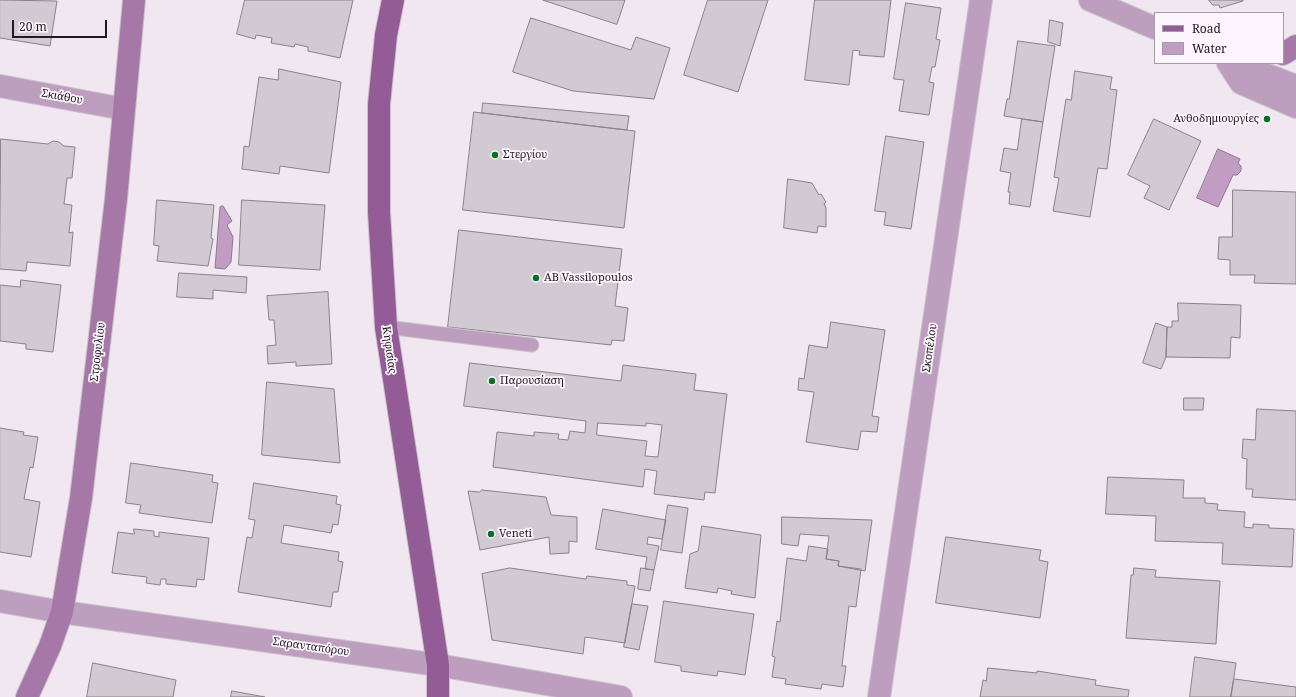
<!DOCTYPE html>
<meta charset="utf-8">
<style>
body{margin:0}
#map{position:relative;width:1296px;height:697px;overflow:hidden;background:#f0e7f0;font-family:"Noto Serif",serif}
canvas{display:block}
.legend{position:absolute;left:1154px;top:12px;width:130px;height:52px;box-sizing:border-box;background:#fdf5fd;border:1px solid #a39da3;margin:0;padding:5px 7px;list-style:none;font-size:12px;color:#1d1a1d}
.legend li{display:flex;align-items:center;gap:8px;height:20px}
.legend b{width:20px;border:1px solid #a39da3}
.scale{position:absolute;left:12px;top:20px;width:95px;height:18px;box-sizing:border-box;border:2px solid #1d1a1d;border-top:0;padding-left:5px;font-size:12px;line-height:14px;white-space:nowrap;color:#1d1a1d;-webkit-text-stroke:3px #fdf5fd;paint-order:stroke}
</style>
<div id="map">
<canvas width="1296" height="697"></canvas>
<ul class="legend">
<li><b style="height:5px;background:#945c96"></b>Road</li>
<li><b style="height:11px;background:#c29dc3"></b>Water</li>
</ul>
<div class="scale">20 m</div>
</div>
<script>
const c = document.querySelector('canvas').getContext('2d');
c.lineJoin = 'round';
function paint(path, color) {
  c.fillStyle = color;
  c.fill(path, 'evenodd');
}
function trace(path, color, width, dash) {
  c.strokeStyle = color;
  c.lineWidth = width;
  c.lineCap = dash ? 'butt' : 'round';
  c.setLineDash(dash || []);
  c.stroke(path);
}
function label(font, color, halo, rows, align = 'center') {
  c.font = font + ' "Noto Serif",serif';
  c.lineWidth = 3.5;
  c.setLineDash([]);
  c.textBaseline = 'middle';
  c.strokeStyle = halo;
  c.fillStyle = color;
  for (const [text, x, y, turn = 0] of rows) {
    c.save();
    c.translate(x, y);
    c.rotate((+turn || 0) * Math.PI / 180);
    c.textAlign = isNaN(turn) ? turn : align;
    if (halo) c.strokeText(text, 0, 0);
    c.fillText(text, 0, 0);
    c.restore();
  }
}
const water = new Path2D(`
 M1218,149l22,10 -2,4 3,3v5l-4,4h-4l-15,32 -21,-9z
 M223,206l9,15 -5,4 6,12 -2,25 -6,7 -10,-1 5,-61z`);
const building = new Path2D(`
 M0,0l57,1 -7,45 -50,-8z
 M245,0h108l-13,58 -32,-7v-4l-13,-3 -1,3 -23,-4 1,-5 -16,-3 -1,4 -18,-5z
 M543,0h82l-8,24z
 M708,0h60l-30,92 -54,-17z
 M815,0h76l-7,57 -25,-2 1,-4 -7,-1 -4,35 -44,-5z
 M1209,0h34v1l-23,7 -1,-3h-6z
 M906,3l35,5 -5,31 4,1 -5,27h-3l-3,15 5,1 -5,32 -30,-4 5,-31 -10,-1z
 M531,18l100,32 5,-13 34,11 -16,51 -81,-8 -60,-19z
 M1050,20l13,3 -3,23 -12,-4z
 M1018,41l37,5 -12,76 -39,-6 3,-17h2z
 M279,69l62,13 -12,91 -49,-7 -1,8 -37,-5 2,-23 5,1 10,-70 19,3z
 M1075,71l37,6 -2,12 7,1 -10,79 -9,-1 -8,49 -37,-6 6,-33 -5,-1 12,-78 5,1z
 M483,103l146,13 -2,14 -145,-17z
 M474,112l161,19 -11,97 -161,-18z
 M1022,119l21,3 -13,85 -21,-3 1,-12h-2l3,-19 -11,-2 4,-23 13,2z
 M1154,119l47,22 -32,69 -25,-12 6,-12 -22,-11z
 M886,136l38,6 -13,87 -27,-4 2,-13 -11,-1z
 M1,139l47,5 5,-3 6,1 5,4 11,1 -3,31h-5l-3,26 8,1 -3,28 4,-1 -3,34 -43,-4 -1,9 -26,-2z
 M788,179l24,4 7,12 2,-1 5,8 -2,2 2,4v19l-8,-1 -1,7 -33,-5z
 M1233,190l63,2v92l-42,-1 1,-8h-25v-15l-12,-1 1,-22h13z
 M157,200l57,5 -3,33 2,1 -5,27 -51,-5 2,-15 -5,-1z
 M242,200l83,5 -5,65 -81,-5z
 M459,230l163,19 -7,57 13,2 -4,33 -12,-1 -1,5 -163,-18z
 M179,273l68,4 -1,16 -33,-3v9l-36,-2z
 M21,280l40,5 -8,67 -27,-3v-5l-26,-3v-56l20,2z
 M328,292l4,72 -36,2v-4l-28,2 -1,-18 9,-1 -2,-25h-5l-2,-24z
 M1178,303l63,2 -1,33 -9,-1 -1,21 -64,-1 1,-30h5v-6h6z
 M831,322l54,8 -13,86 7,1 -2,15 -16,-1 -3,19 -52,-8 8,-50 -16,-2 1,-12 5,1 5,-34 18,3z
 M1156,323l11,4 -1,30 -5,12 -18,-6z
 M470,363l151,18 2,-16 73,9 -2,16 33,4 -12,99 -10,-1 -1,8 -50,-6 3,-23 -12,-2 -2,18 -150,-20 4,-35 37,4v-4l25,2 -1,5 10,1 2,-9 15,2 1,-12 -122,-15zM598,423l48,3v-3l16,2 -4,32 -13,-1 2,-15 -50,-6z
 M267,382l67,7 6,74 -78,-8z
 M1184,398h20l-1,12h-19z
 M1257,409l39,2v89l-44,-3 1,-8h-7l1,-30 -5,-1 1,-19 12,1z
 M0,428l24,4 -1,3 15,2 -5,31 -3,-1 -6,32 16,3 -9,55 -31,-5z
 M131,463l82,12 -1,7 6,1 -6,40 -73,-10 2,-8 -15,-2z
 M1108,477l76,3 -1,18h22v5l13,1 -1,6 28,2 -1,15 9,1v-4l16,1v3l25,1 -2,38 -70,-3 1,-21 -68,-2 1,-25 -50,-2z
 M254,483l83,13 -1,8 5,1 -3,20 -5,-1 -2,9 -47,-8 -3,18 58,9 -1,9 5,1 -5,30h-5l-2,15 -93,-15 9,-55 5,1 3,-18 -6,-1z
 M482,490l64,7 5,18 26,2v25l-8,-1v12l-19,1 -1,-17 -69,13 -12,-59 11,1z
 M668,505l20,3 -6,45 -21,-3z
 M603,509l63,11 -4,19 -14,-2 -1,7 12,2 -5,24 -9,-1 2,-12 -51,-8z
 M782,517l90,3 -7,51 -27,-5 1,-5 -13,-2 3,-23 -29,-2 -2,12 -16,-2z
 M702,526l59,9 -6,63 -24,-4 1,-3 -14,-3 -1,5 -32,-5 5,-34 8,-3z
 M134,529l20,2v5l5,1v-5l50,6 -5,42 -7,-1 -1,8 -30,-3v-5h-5l-1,6 -14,-2 1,-6 -35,-4 6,-41 16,2z
 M946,537l95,13 -2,10 9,2 -8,56 -104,-15z
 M809,546l19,3 -2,10 13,2 -1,5 23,3 -5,38 -7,-1 -7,60h4l-3,21 -21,-3 -1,5 -36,-5 1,-5 -14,-2 3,-20 -3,-1 5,-35 3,1 7,-64 19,3z
 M510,568l76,11 1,-3 40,5v4l8,1 -10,57 -40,-6 -2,17 -91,-14 -10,-66z
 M641,568l13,2 -4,21 -12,-2z
 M1134,568l22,2 -1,7 65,4 -4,63 -90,-6 5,-63h2z
 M664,601l90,13 -9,61 -27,-4 -1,5 -36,-5v-5l-26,-4z
 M632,604l16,2 -9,44 -15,-3z
 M1195,657l41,6 -5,34h-41z
 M93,663l83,17 -3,17h-86z
 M988,668l49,5v-2l59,9 -1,5 34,5 -1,7h-148l3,-17 3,1z
 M1234,679l62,8v10h-65z
 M232,691l33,6h-34z`);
const lane = new Path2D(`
 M386,327l146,18`);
const street = new Path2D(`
 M1090,0l65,28
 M1228,63l13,20 55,24
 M1236,63l60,23
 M0,86l124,23
 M0,601l62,11 376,53 183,32
 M879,697l102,-697`);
const secondary = new Path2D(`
 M1283,54l13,-8
 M27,697l23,-51 12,-34 19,-114 35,-299 18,-199`);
const primary = new Path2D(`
 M393,0l-7,35 -7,69v108l7,115 52,338v32`);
const markers = [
 [1267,119,4,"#0a7122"],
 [495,155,4,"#0a7122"],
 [536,278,4,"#0a7122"],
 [492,381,4,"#0a7122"],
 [491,534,4,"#0a7122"]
];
const streetNames = [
 ["Σκιάθου",62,97,10],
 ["Σκοπέλου",930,348,-82],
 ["Κηφισίας",389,350,82],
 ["Στροφυλίου",98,352,-83],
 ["Σαρανταπόρου",311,647,8]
];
const poiNames = [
 ["Ανθοδημιουργίες",1259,119,"right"],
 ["Στεργίου",503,155],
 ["AB Vassilopoulos",544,278],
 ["Παρουσίαση",500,381],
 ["Veneti",499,534]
];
paint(water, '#c29dc3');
trace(water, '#907691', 1);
paint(building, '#d2cad2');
trace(building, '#898289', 1);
trace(lane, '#cac2ca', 15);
trace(street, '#cac2ca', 24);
trace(secondary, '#cac2ca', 24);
trace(primary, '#cac2ca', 24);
trace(lane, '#bd9ebe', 13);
trace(street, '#bd9ebe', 22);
trace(secondary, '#a678a7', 22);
trace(primary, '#945c96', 22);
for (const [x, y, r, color] of markers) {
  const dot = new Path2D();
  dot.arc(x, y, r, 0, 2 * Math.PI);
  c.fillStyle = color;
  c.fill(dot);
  trace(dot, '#fdf5fd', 1.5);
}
label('11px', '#1d1a1d', '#fdf5fd', streetNames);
label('11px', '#1d1a1d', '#fdf5fd', poiNames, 'left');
</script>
